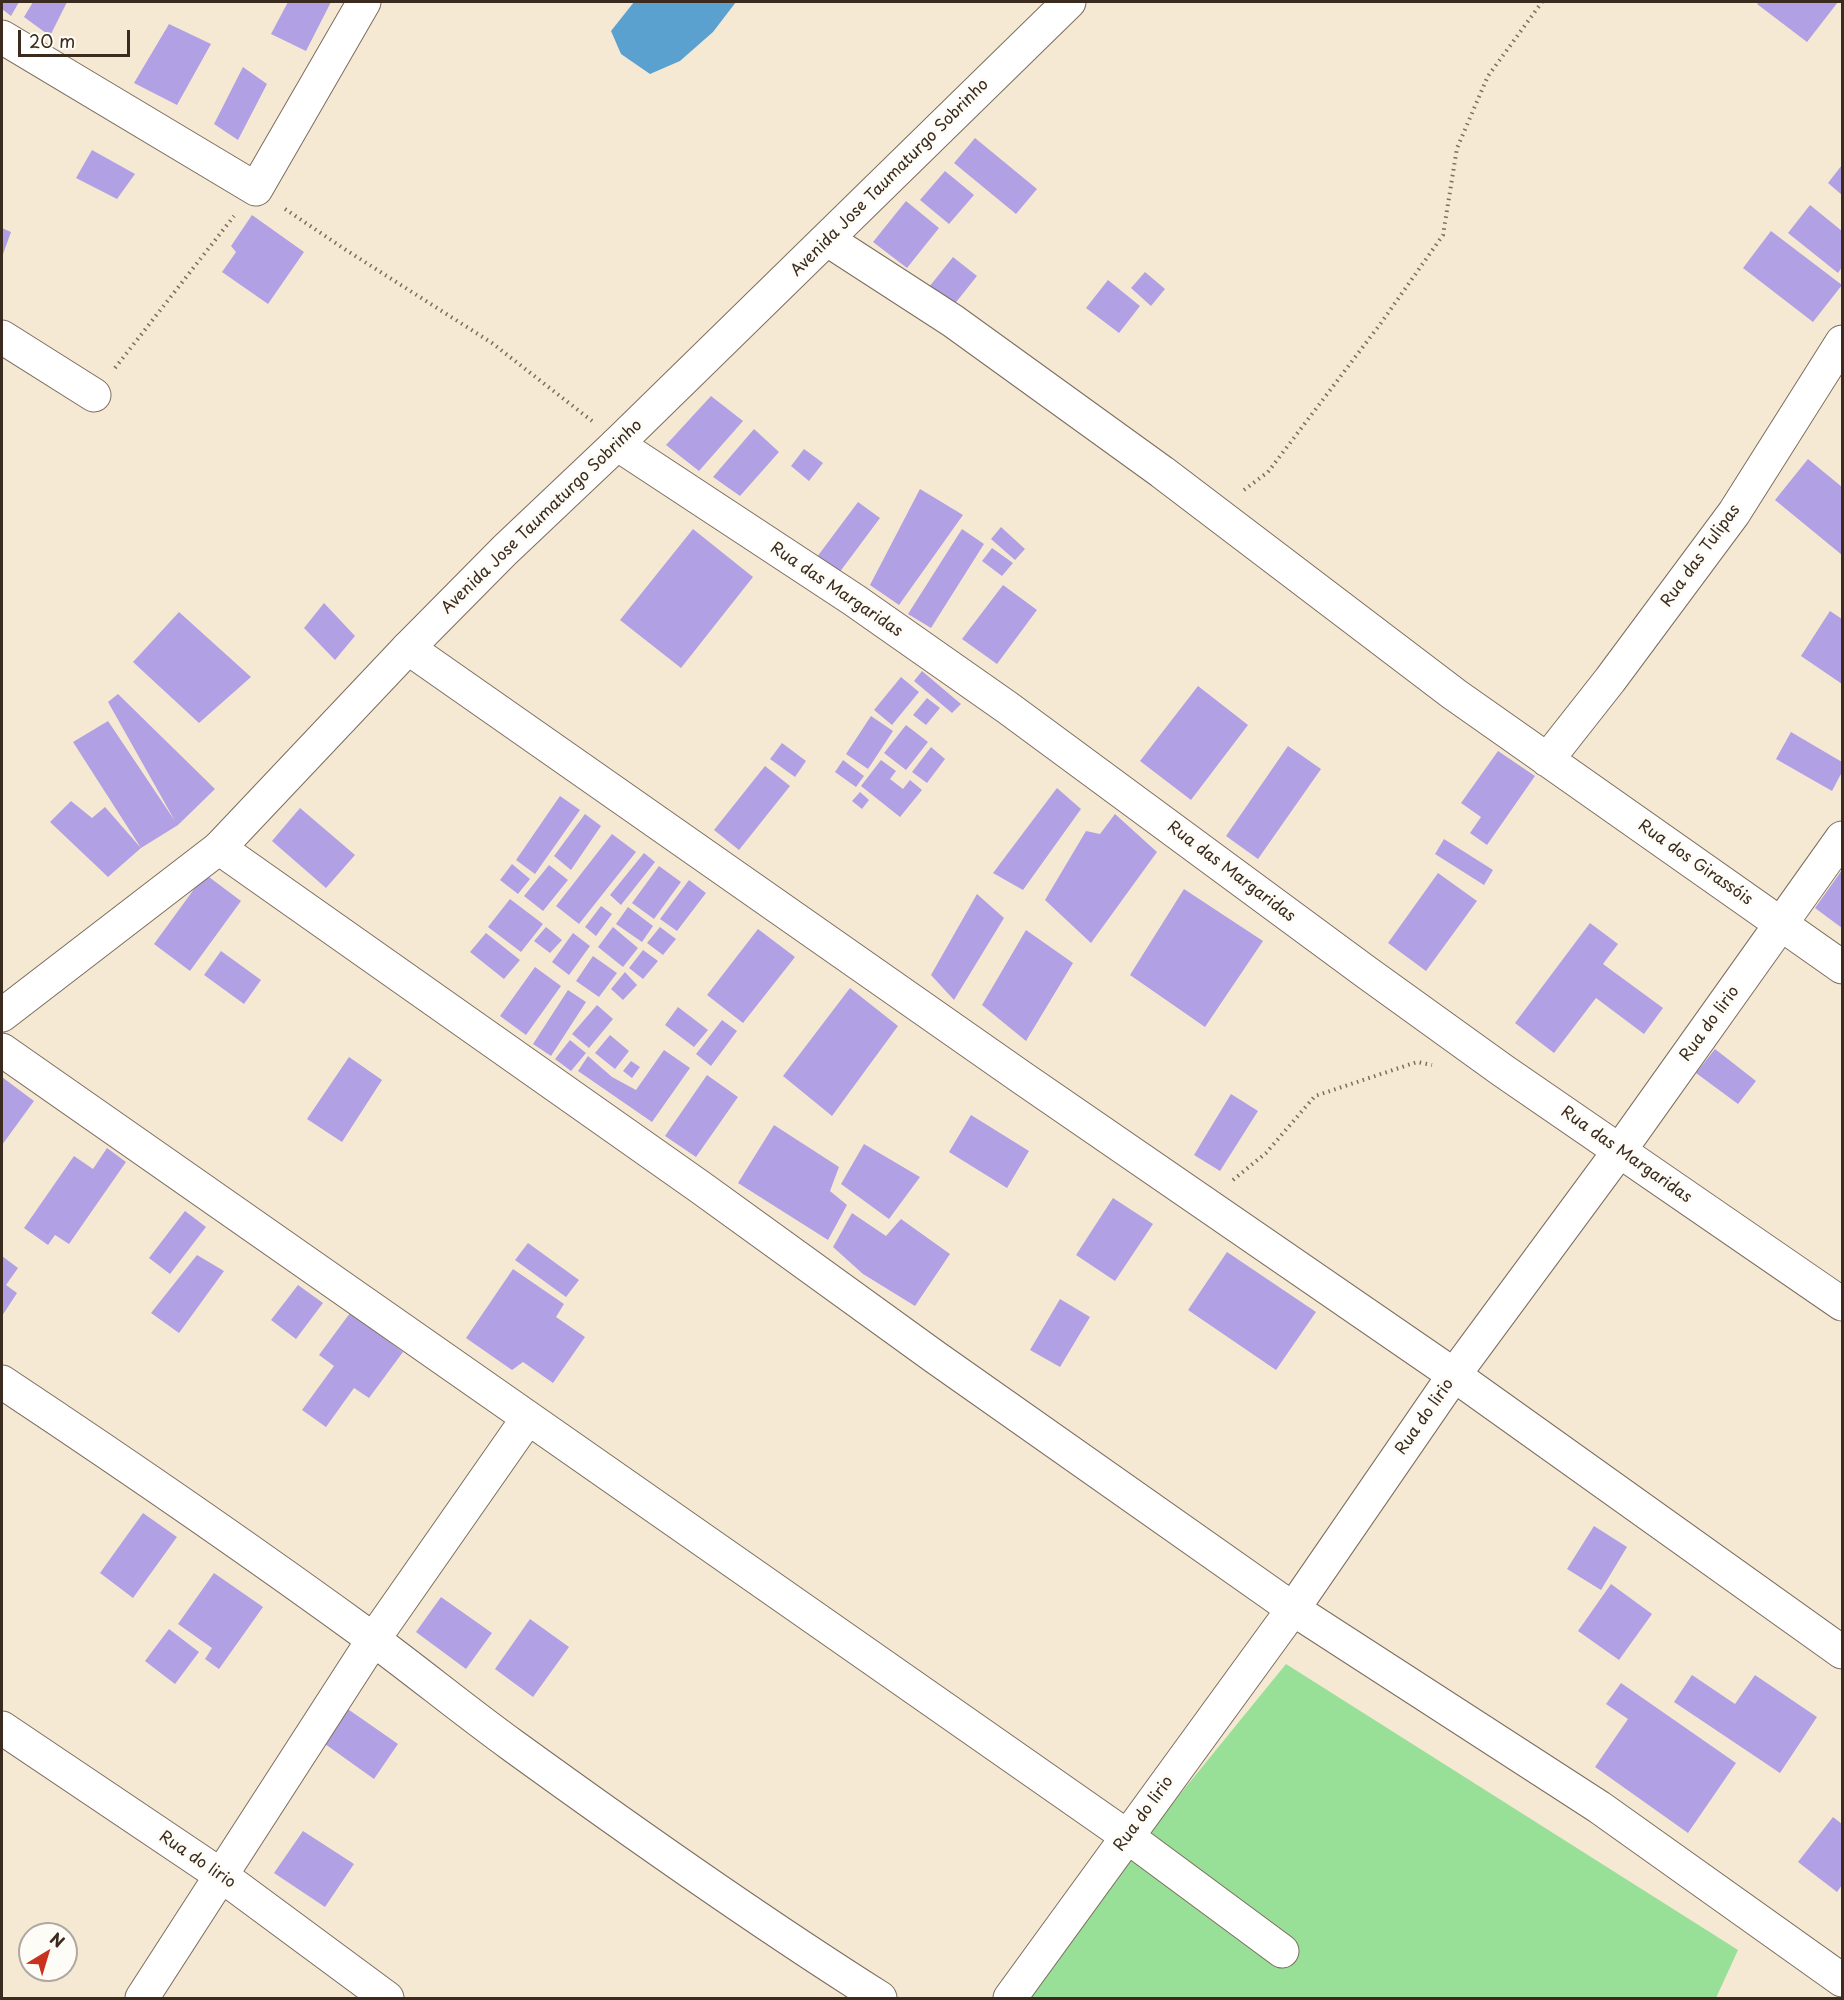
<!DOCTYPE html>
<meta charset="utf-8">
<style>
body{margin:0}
#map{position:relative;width:1844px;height:2000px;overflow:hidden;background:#f6e9d4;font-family:"Playpen Sans",sans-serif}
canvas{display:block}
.frame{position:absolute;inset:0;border:3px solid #3b2a1e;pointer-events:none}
.north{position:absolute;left:18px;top:1922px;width:60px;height:60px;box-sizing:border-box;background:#fdfcf7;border:2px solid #afa8a0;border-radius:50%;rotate:38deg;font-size:16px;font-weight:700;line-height:24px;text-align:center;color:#3b2a1e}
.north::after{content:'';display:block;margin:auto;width:21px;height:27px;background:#c8321e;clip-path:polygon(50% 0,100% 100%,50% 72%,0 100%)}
.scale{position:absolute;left:18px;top:30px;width:112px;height:27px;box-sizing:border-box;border:3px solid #3b2a1e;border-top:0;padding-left:8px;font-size:18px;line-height:21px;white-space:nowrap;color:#3b2a1e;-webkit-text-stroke:4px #fdfcf7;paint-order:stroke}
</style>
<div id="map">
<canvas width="1844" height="2000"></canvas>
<div class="frame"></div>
<div class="north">N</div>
<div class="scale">20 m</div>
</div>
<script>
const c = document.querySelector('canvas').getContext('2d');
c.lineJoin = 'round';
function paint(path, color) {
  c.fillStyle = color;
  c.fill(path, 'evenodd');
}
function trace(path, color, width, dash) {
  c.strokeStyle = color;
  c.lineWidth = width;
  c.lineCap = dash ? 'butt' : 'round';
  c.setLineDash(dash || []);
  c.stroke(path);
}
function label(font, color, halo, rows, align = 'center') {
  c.font = font + ' "Playpen Sans",sans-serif';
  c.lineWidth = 6;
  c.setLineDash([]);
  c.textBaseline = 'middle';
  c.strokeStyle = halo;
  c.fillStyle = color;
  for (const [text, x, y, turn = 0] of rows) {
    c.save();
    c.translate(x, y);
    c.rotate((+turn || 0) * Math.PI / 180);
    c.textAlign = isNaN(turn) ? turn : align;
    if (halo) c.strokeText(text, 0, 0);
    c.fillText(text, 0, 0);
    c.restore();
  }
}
const green = new Path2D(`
 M1286,1664l452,286 -22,48h-702z`);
const water = new Path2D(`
 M634,2h102l-23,30 -33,29 -30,13 -29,-20 -10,-23z`);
const building = new Path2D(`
 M2,2h17l-8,14 -9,-7z
 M33,2h34l-17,34 -26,-19z
 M288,2h43l-25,49 -35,-17z
 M1759,2h79l-31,40 -50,-38z
 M169,24l42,20 -34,61 -43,-22z
 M243,67l24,17 -29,56 -24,-16z
 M975,138l62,51 -21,25 -62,-51z
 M92,150l43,24 -18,25 -41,-21z
 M1842,165v30l-14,-12z
 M945,171l29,24 -25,29 -29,-24z
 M906,201l33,27 -32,40 -34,-26z
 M1810,205l32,26v36l-4,6 -50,-40z
 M252,215l52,37 -36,52 -46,-32 14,-20 -5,-6z
 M2,228l9,4 -9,25z
 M1771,231l71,54 -29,37 -70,-54z
 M953,257l24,19 -24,30 -24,-19z
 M1145,272l20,17 -14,17 -20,-18z
 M1108,280l32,26 -21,27 -33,-25z
 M711,396l32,25 -44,50 -33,-26z
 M754,429l25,23 -39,44 -27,-19z
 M804,449l19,14 -14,18 -18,-15z
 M1808,459l34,28v68l-67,-55z
 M920,489l43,26 -64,90 -29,-20z
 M858,502l22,16 -41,55 -22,-16z
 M1001,527l24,22 -10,11 -24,-21z
 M693,529l60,48 -72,91 -61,-48z
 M962,529l22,15 -53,84 -23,-14z
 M992,548l21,15 -11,13 -20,-15z
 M1003,585l34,25 -40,54 -35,-25z
 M324,603l31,33 -20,24 -31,-32z
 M1830,611l12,8v65l-41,-28z
 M179,612l72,65 -52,46 -66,-61z
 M922,671l39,33 -9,9 -38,-32z
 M901,677l18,15 -27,33 -18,-15z
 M1198,686l50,39 -57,75 -51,-39z
 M118,694l97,95 -37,36 -37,23 -68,-106 35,-21 67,100 -67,-119z
 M927,698l13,10 -14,17 -13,-10z
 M871,716l22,15 -25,38 -22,-15z
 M906,725l22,17 -22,28 -22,-17z
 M1791,732l51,30v10l-10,19 -56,-32z
 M782,743l24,18 -11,16 -25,-18z
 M1288,746l33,23 -63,90 -32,-23z
 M931,747l14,12 -18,24 -15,-11z
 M1498,751l37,25 -48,69 -17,-12 11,-16 -20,-14z
 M843,760l21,16 -8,11 -21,-15z
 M881,760l15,11 -6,8 13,10 7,-9 12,10 -22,27 -39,-31z
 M765,766l25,20 -51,64 -25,-20z
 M1057,788l24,21 -58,81 -30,-17z
 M860,792l9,8 -7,9 -10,-8z
 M560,796l20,14 -45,64 -19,-14z
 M71,801l21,17 13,-11 36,41 -33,29 -58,-55z
 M300,808l55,47 -29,33 -54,-47z
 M585,814l16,12 -30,44 -17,-14z
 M1115,814l42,38 -66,91 -46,-43 41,-69 14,3z
 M612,834l24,18 -57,72 -23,-18z
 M1444,839l49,31 -9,15 -49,-31z
 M644,853l11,9 -34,43 -11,-10z
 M512,864l18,15 -12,15 -18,-14z
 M549,865l19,15 -25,31 -19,-15z
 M659,866l22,16 -27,37 -22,-16z
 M1842,870v58l-27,-20z
 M1438,873l39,28 -51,70 -38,-28z
 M205,874l36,27 -51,70 -36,-27z
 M689,880l17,13 -29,38 -17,-12z
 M1184,889l79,52 -58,86 -75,-52z
 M977,894l27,24 -50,82 -23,-25z
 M510,899l33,25 -22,28 -33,-25z
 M601,906l11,8 -16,22 -11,-9z
 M628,907l25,19 -11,16 -26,-18z
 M1590,923l28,21 -15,20 60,44 -19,26 -48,-36 -42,55 -39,-30z
 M546,927l16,13 -12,13 -16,-12z
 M613,927l25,21 -15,19 -25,-20z
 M660,927l16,12 -13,16 -16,-12z
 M758,929l37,28 -52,66 -36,-28z
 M1026,930l47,33 -47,78 -44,-36z
 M486,933l34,27 -16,19 -34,-27z
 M573,933l17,13 -21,29 -17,-13z
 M643,950l15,11 -15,18 -14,-11z
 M221,951l40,29 -17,24 -40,-29z
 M593,956l24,17 -18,24 -23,-16z
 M535,967l26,19 -35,49 -26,-19z
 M625,972l12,13 -14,15 -12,-11z
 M850,988l48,38 -66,90 -49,-40z
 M568,990l18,12 -35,54 -18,-12z
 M597,1005l16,14 -24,29 -17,-14z
 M678,1007l30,23 -14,17 -29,-22z
 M722,1020l15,11 -26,35 -15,-12z
 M610,1035l19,16 -14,18 -20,-16z
 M570,1040l16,13 -15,18 -16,-12z
 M1715,1049l41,32 -18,23 -42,-31z
 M664,1050l26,18 -38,54 -74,-51 10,-15 24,21 24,13z
 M349,1057l33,23 -40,62 -35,-23z
 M631,1061l9,6 -8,11 -9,-7z
 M707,1075l31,22 -42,60 -31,-21z
 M2,1077l32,24 -32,44z
 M1231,1094l27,17 -38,60 -26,-16z
 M971,1115l58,36 -22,37 -58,-36z
 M774,1125l65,42 -9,24 17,14 -19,35 -90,-57z
 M864,1144l56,33 -31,42 -48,-35z
 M107,1148l19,14 -57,82 -14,-9 -7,10 -24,-17 50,-72 19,13z
 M1113,1198l40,26 -38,57 -39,-26z
 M185,1211l21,16 -36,47 -21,-16z
 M852,1213l34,23 15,-17 49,35 -35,52 -52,-32 -30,-27z
 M528,1243l51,37 -13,17 -51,-37z
 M1227,1252l89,60 -40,58 -88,-60z
 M197,1255l27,16 -45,62 -28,-20z
 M2,1256l16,12 -12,17 11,8 -15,23z
 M513,1269l51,35 -8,13 29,20 -32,46 -30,-21 -11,8 -46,-32z
 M298,1285l25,18 -27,36 -25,-19z
 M1060,1299l30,18 -30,50 -30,-17z
 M350,1313l53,39 -34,46 -15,-10 -28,39 -24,-17 32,-44 -15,-11z
 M143,1513l34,24 -44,61 -33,-25z
 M1594,1526l33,21 -26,43 -34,-21z
 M214,1573l49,34 -44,62 -14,-10 7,-11 -34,-24z
 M1611,1584l41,30 -33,46 -41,-29z
 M441,1597l51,36 -26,36 -50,-37z
 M530,1619l39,28 -36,50 -38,-28z
 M169,1629l30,23 -24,32 -30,-23z
 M1692,1675l43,29 20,-29 62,42 -37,56 -106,-71z
 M1621,1683l115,80 -48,70 -93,-66 33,-48 -22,-15z
 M342,1705l56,39 -24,35 -56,-40z
 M1833,1817l9,7v61l-5,7 -39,-30z
 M303,1831l51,33 -29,43 -51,-34z`);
const path = new Path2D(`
 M285,209l61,41 146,93 100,78
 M115,368l119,-152
 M1244,490l24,-18 113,-149 62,-88 14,-87 31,-72 54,-74
 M1233,1180l33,-27 49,-57 102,-34 15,3`);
const minor = new Path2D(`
 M2,37l254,152 108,-187
 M828,240l125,81 209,151 292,222 388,273
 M2,337l92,58
 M617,444l237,156 154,108 358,264 136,98 340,234
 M408,648l613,429 433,298 388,277
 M1547,760l63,-80 124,-167 108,-171
 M219,848l481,339 235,170 358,252 306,198 243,173
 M2,1050l1126,787 154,114
 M2,1382c125,83 250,169 372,258 46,34 91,71 138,105 120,87 243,174 368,253
 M2,1728l220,148 165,122
 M142,1998l231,-358 155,-222
 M1010,1998l283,-389 161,-234 166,-225 222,-312`);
const tertiary = new Path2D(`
 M2,1015l217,-167 189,-200 97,-98 112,-106 452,-442`);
const streetNames = [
 ["Avenida Jose Taumaturgo Sobrinho",890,178,-45],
 ["Avenida Jose Taumaturgo Sobrinho",542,517,-44],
 ["Rua das Tulipas",1701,556,-54],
 ["Rua das Margaridas",836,590,34],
 ["Rua dos Girassóis",1695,863,35],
 ["Rua das Margaridas",1231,872,37],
 ["Rua do lirio",1710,1024,-54],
 ["Rua das Margaridas",1626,1155,35],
 ["Rua do lirio",1425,1417,-55],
 ["Rua do lirio",1144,1814,-54],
 ["Rua do lirio",197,1860,34]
];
paint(green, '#98df98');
paint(water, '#5aa1d0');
paint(building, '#b1a0e4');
trace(minor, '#7c6d5e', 35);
trace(tertiary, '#7c6d5e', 35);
trace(path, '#7c6d5e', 4, [1.5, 4.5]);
trace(minor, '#fff', 33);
trace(tertiary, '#fff', 33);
label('16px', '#3b2a1e', '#fdfcf7', streetNames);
</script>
